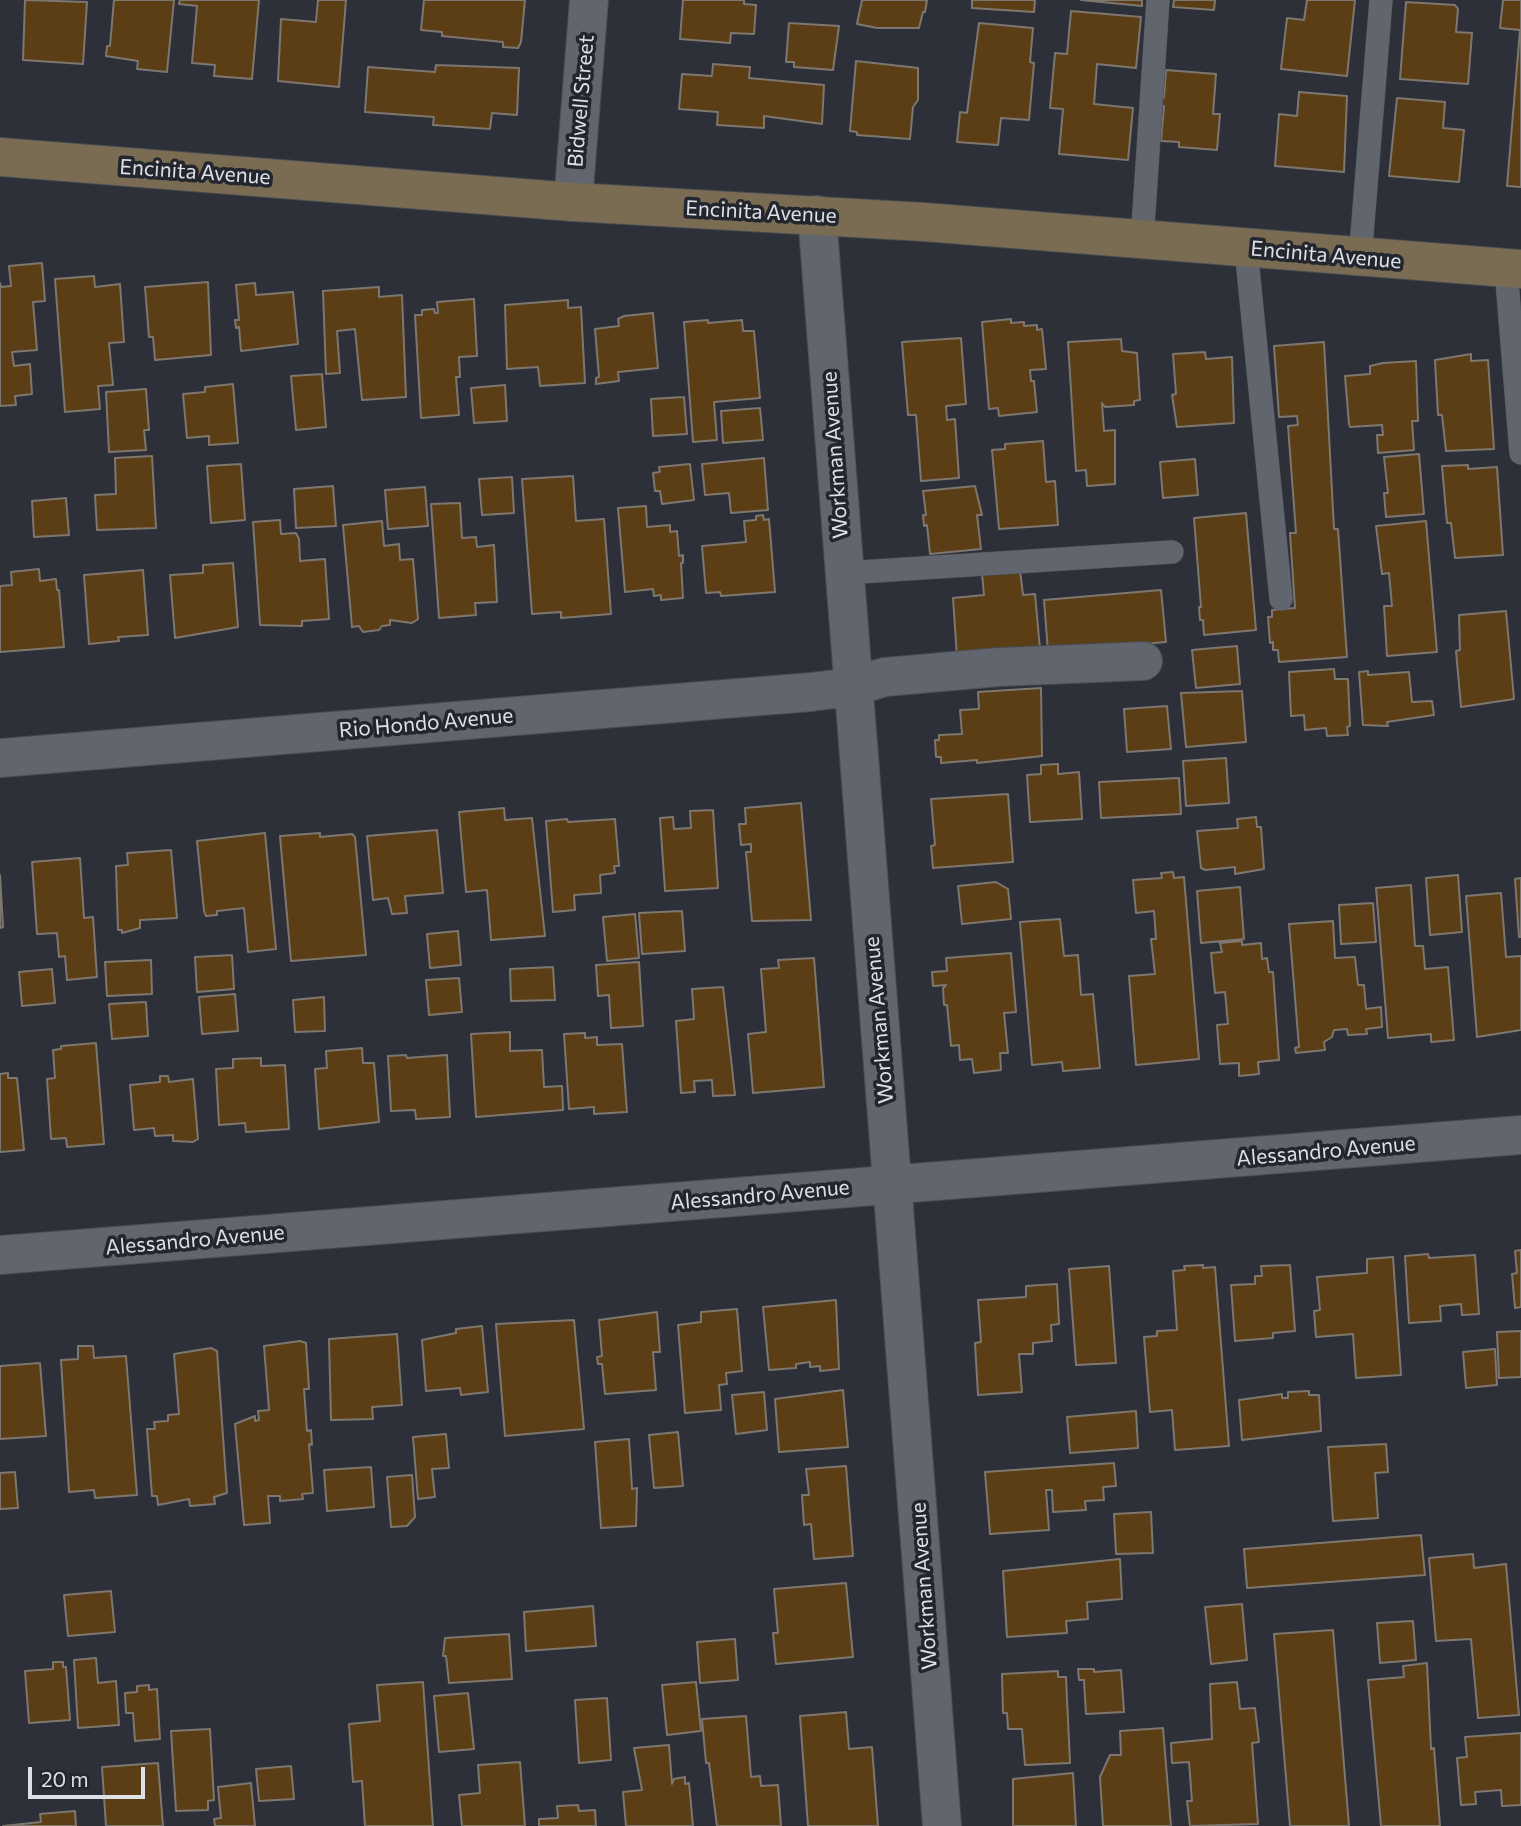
<!DOCTYPE html>
<html>
<head>
<meta charset="utf-8">
<style>
  body { margin:0 }
  #map { position:relative; width:1521px; height:1826px; overflow:hidden; background:#2d3038; font-family:Commissioner,sans-serif }
  canvas { display:block }
  .scale { position:absolute; left:28px; top:1767px; width:117px; height:32px; box-sizing:border-box; border:4px solid #dde0e5; border-top:0; padding-left:9px; font-size:21px; line-height:24px; white-space:nowrap; color:#dde0e5; -webkit-text-stroke:5px #23262e; paint-order:stroke }
</style>
</head>
<body>
<div id="map">
<canvas width="1521" height="1826"></canvas>
<div class="scale">20 m</div>
</div>
<script>
const ctx = document.querySelector('canvas').getContext('2d');
ctx.lineJoin = 'round';
function fillPath(path, color) { ctx.fillStyle = color; ctx.fill(path, 'evenodd'); }
const shape = rows => new Path2D(rows.map(r => 'M' + r).join(''));
function trace(path, color, width, dash) { ctx.strokeStyle = color; ctx.lineWidth = width; ctx.lineCap = dash ? 'butt' : 'round'; ctx.setLineDash(dash || []); ctx.stroke(path); }
function drawText(font, color, halo, rows, align = 'center') {
  ctx.font = font + ' Commissioner,sans-serif'; ctx.lineWidth = 7; ctx.setLineDash([]); ctx.textBaseline = 'middle'; ctx.strokeStyle = halo; ctx.fillStyle = color; for (const [text, x, y, turn = 0] of rows) {
    ctx.save(); ctx.translate(x, y); ctx.rotate((+turn || 0) * Math.PI / 180); ctx.textAlign = isNaN(turn) ? turn : align; if (halo) ctx.strokeText(text, 0, 0); ctx.fillText(text, 0, 0); ctx.restore();
  }
}
const building = shape([
  [25,0,87,2,83,64,23,60,25,0],
  [114,0,174,0,167,72,137,69,138,61,106,56,107,46,110,46,114,0],
  [180,0,259,0,252,79,214,76,215,65,192,63,197,6,179,4,180,0],
  [318,0,346,0,339,87,278,81,281,19,316,22,318,0],
  [424,0,525,0,521,42,518,48,503,47,503,42,442,36,442,32,421,30,424,0],
  [683,0,744,0,744,4,756,5,754,34,731,33,730,43,680,39,683,0],
  [862,0,927,0,925,12,923,12,919,28,877,28,857,24,862,0],
  [972,0,1035,0,1034,12,972,8,972,0],
  [1081,0,1142,0,1142,6,1081,0],
  [1174,0,1215,0,1214,10,1173,7,1174,0],
  [1307,0,1355,0,1347,76,1281,69,1287,18,1304,20,1307,0],
  [1503,0,1521,0,1521,187,1507,186,1520,30,1500,28,1503,0],
  [1406,2,1455,5,1458,9,1456,32,1472,33,1468,84,1400,79,1406,2],
  [1071,11,1141,17,1136,68,1097,64,1094,104,1133,108,1128,160,1059,154,1063,109,1050,108,1055,53,1067,54,1071,11],
  [789,23,839,26,833,70,794,67,794,62,786,62,789,23],
  [979,23,1033,28,1030,62,1034,63,1029,120,1001,118,998,145,957,142,960,112,967,113,979,23],
  [856,61,918,68,918,100,913,107,910,139,857,135,857,132,850,131,856,61],
  [713,64,750,67,749,78,824,85,822,124,764,116,764,128,717,125,718,112,679,109,682,74,712,76,713,64],
  [436,65,519,68,517,115,492,113,490,129,433,125,434,117,365,112,368,67,435,72,436,65],
  [1166,70,1216,74,1213,114,1220,114,1217,150,1179,147,1179,142,1161,141,1164,106,1160,106,1160,99,1164,98,1166,70],
  [1299,92,1347,96,1344,172,1275,166,1279,114,1297,116,1299,92],
  [1397,98,1445,102,1443,128,1464,130,1459,182,1389,176,1397,98],
  [42,263,45,301,33,302,37,350,12,352,14,366,30,364,32,394,15,396,16,405,0,406,0,283,1,287,11,286,9,266,42,263],
  [94,276,95,287,120,284,124,342,109,343,113,385,98,386,100,409,65,412,55,279,94,276],
  [208,282,211,355,155,360,153,337,149,337,145,287,208,282],
  [255,283,256,295,293,292,298,344,241,351,239,327,236,328,235,320,239,320,236,285,255,283],
  [379,287,379,297,402,295,406,397,362,400,355,329,337,331,340,373,326,374,323,291,379,287],
  [474,299,477,356,459,357,460,377,456,377,459,415,421,418,415,315,422,315,422,310,434,309,435,313,438,313,437,302,474,299],
  [568,300,568,308,581,307,585,383,540,386,538,367,507,369,505,305,568,300],
  [653,313,658,368,618,372,619,381,596,384,596,378,599,377,595,329,619,326,618,319,624,316,653,313],
  [1011,319,1011,323,1024,322,1024,326,1037,325,1037,330,1042,329,1046,369,1030,370,1031,381,1034,381,1037,412,999,416,998,408,989,409,982,322,1011,319],
  [708,320,708,323,742,320,743,331,754,331,760,398,714,402,717,440,693,442,684,322,708,320],
  [961,338,966,404,946,406,947,420,955,419,959,478,921,481,916,415,908,415,902,342,961,338],
  [1121,339,1122,351,1137,353,1140,400,1134,401,1134,405,1105,407,1102,403,1104,431,1115,430,1115,484,1087,486,1086,470,1076,471,1068,342,1121,339],
  [1324,342,1334,529,1338,529,1347,657,1279,662,1278,650,1273,650,1273,642,1270,643,1268,617,1272,617,1272,610,1295,608,1290,533,1296,533,1288,426,1298,425,1297,416,1279,417,1274,346,1324,342],
  [1205,352,1206,359,1232,357,1234,423,1177,427,1172,395,1176,394,1173,354,1205,352],
  [1471,354,1471,361,1488,360,1494,449,1446,451,1442,415,1438,415,1435,360,1471,354],
  [1416,361,1418,421,1412,421,1414,450,1378,453,1377,435,1383,435,1382,425,1350,427,1349,424,1345,376,1370,374,1370,366,1383,363,1416,361],
  [322,374,326,427,296,430,291,376,322,374],
  [233,384,238,443,209,445,209,436,187,438,183,394,205,392,205,387,233,384],
  [505,385,507,421,474,423,471,388,505,385],
  [146,389,149,430,144,430,146,450,109,452,106,392,146,389],
  [684,397,687,434,653,436,651,399,684,397],
  [760,408,763,440,723,443,721,411,760,408],
  [1043,441,1046,482,1055,481,1058,525,999,529,992,450,1005,449,1005,444,1043,441],
  [1419,454,1424,514,1386,517,1384,493,1388,493,1384,457,1419,454],
  [152,456,156,528,97,530,95,495,116,494,115,458,152,456],
  [764,458,768,510,731,513,729,493,705,495,702,464,764,458],
  [1195,459,1198,495,1163,498,1160,462,1195,459],
  [241,464,245,520,211,523,207,466,241,464],
  [690,464,694,500,662,504,660,491,655,491,653,473,660,472,659,467,690,464],
  [1468,465,1468,469,1497,467,1503,555,1455,558,1451,523,1447,523,1442,466,1468,465],
  [573,476,576,521,604,519,611,614,561,618,561,612,532,614,522,479,573,476],
  [512,477,514,513,482,515,479,479,512,477],
  [333,486,336,526,296,528,294,489,333,486],
  [975,486,982,515,977,515,981,549,930,554,927,525,924,526,923,515,926,515,923,491,975,486],
  [425,487,428,526,388,529,385,490,425,487],
  [66,498,69,535,34,537,32,501,66,498],
  [460,503,462,538,476,537,477,547,494,545,497,602,475,603,476,615,439,618,431,504,460,503],
  [646,506,647,527,670,525,670,532,677,531,679,556,683,555,683,563,681,563,683,598,661,600,661,595,654,596,653,589,625,592,618,508,646,506],
  [1246,513,1256,630,1204,635,1203,620,1200,620,1199,607,1201,607,1194,518,1246,513],
  [763,515,764,520,769,519,775,592,721,596,720,592,706,593,702,546,746,542,744,521,756,520,756,516,763,515],
  [280,520,281,534,296,533,299,539,300,561,325,559,329,619,302,621,302,626,260,625,253,522,280,520],
  [382,521,384,546,399,544,400,560,413,559,418,619,412,623,390,620,390,625,382,626,379,630,363,632,359,626,352,627,343,525,382,521],
  [1426,521,1437,652,1387,656,1384,606,1392,606,1389,573,1382,574,1376,526,1426,521],
  [233,563,238,627,175,638,170,575,203,573,203,565,233,563],
  [39,569,40,581,56,579,57,590,59,590,64,647,0,652,0,586,12,585,11,572,39,569],
  [143,570,148,635,118,637,119,641,89,644,84,575,143,570],
  [1020,570,1023,595,1035,594,1040,649,957,657,953,598,984,595,982,573,1020,570],
  [1161,590,1166,642,1048,652,1044,600,1161,590],
  [1506,611,1514,699,1461,707,1456,651,1460,650,1459,615,1506,611],
  [1237,646,1240,684,1196,688,1192,650,1237,646],
  [1334,669,1335,679,1348,679,1350,726,1347,727,1348,735,1327,736,1326,728,1305,730,1304,715,1291,716,1289,672,1334,669],
  [1368,671,1368,675,1409,672,1412,702,1432,701,1434,715,1387,722,1388,726,1363,725,1359,672,1368,671],
  [1041,688,1042,756,977,763,977,760,941,763,941,757,936,757,935,740,939,740,939,735,962,734,960,710,979,709,978,692,1041,688],
  [1242,691,1246,742,1186,747,1181,693,1242,691],
  [1167,706,1171,749,1127,752,1124,709,1167,706],
  [1226,758,1229,803,1186,806,1183,761,1226,758],
  [1058,764,1058,774,1079,772,1082,819,1030,822,1027,775,1041,774,1041,765,1058,764],
  [1179,778,1181,814,1101,818,1099,782,1179,778],
  [1008,794,1013,862,933,868,931,846,935,845,931,799,1008,794],
  [801,803,811,920,752,921,746,852,751,852,751,844,741,845,739,824,746,824,745,808,801,803],
  [504,808,505,820,532,818,545,936,491,940,487,890,466,892,459,812,504,808],
  [713,810,718,888,665,891,660,818,673,817,674,829,691,828,690,811,713,810],
  [1256,817,1257,827,1261,827,1264,869,1235,874,1235,867,1205,870,1201,868,1197,831,1238,828,1237,819,1256,817],
  [567,819,568,822,615,819,619,866,614,866,615,873,600,875,601,893,574,895,575,910,553,912,546,821,567,819],
  [437,830,443,893,405,896,407,913,392,914,388,898,373,900,367,836,437,830],
  [265,833,276,949,248,952,244,908,217,911,217,915,206,916,204,911,197,841,265,833],
  [320,833,320,837,352,834,355,837,366,955,291,961,280,836,320,833],
  [171,850,177,918,140,920,140,928,122,933,122,930,118,930,116,866,128,865,127,853,171,850],
  [80,858,84,918,93,917,97,977,67,980,65,956,59,957,57,933,37,934,32,862,80,858],
  [1173,872,1174,878,1184,877,1199,1059,1136,1065,1129,976,1155,974,1151,939,1156,939,1154,911,1136,913,1133,880,1162,878,1161,873,1173,872],
  [0,875,3,927,0,928,0,875],
  [1458,875,1462,932,1430,935,1426,878,1458,875],
  [1521,878,1521,937,1519,937,1515,879,1521,878],
  [996,882,1008,889,1011,919,962,924,958,886,996,882],
  [1411,885,1415,946,1423,946,1425,969,1448,967,1454,1040,1431,1042,1431,1034,1388,1038,1376,888,1411,885],
  [1240,887,1244,939,1201,943,1197,891,1240,887],
  [1501,893,1506,957,1521,956,1521,1030,1477,1037,1466,896,1501,893],
  [1373,903,1376,942,1341,944,1339,905,1373,903],
  [682,911,685,951,642,954,639,913,682,911],
  [635,914,639,958,607,961,603,917,635,914],
  [1060,919,1064,956,1078,955,1081,995,1093,994,1100,1068,1063,1071,1062,1062,1032,1065,1020,922,1060,919],
  [1333,921,1335,958,1355,957,1358,985,1364,985,1366,1009,1381,1007,1382,1027,1366,1029,1367,1034,1348,1035,1347,1029,1334,1030,1332,1037,1324,1042,1325,1050,1296,1053,1295,1048,1299,1047,1289,924,1333,921],
  [458,931,461,965,430,968,427,934,458,931],
  [1242,941,1242,945,1261,943,1262,959,1267,958,1269,972,1273,972,1279,1060,1258,1062,1259,1074,1239,1076,1239,1063,1220,1064,1217,1025,1228,1024,1225,992,1215,993,1211,953,1222,952,1220,943,1242,941],
  [1011,953,1016,1012,1004,1013,1008,1053,1000,1053,1001,1070,974,1073,972,1059,960,1060,959,1045,951,1046,947,1005,944,1005,943,988,946,985,933,986,932,972,947,971,946,958,1011,953],
  [232,955,234,989,197,992,195,957,232,955],
  [814,958,824,1087,753,1093,748,1034,766,1032,761,969,779,968,778,960,814,958],
  [151,960,152,994,107,996,105,962,151,960],
  [639,962,643,1026,611,1028,609,995,598,996,596,965,639,962],
  [553,967,555,1000,511,1001,510,969,553,967],
  [52,969,55,1003,22,1006,19,972,52,969],
  [459,978,462,1012,429,1015,426,980,459,978],
  [723,987,735,1095,713,1096,712,1080,694,1081,695,1092,681,1093,676,1021,694,1019,692,989,723,987],
  [235,994,238,1031,202,1034,199,997,235,994],
  [324,997,325,1031,295,1032,293,1000,324,997],
  [146,1002,148,1036,112,1039,109,1004,146,1002],
  [510,1032,510,1051,542,1050,544,1087,562,1086,563,1110,476,1117,471,1034,510,1032],
  [585,1033,585,1038,597,1037,597,1045,622,1044,627,1112,594,1114,594,1107,569,1109,564,1034,585,1033],
  [96,1043,104,1144,67,1147,66,1138,51,1139,47,1079,55,1078,53,1050,61,1049,61,1046,96,1043],
  [362,1048,363,1063,374,1063,379,1122,319,1129,315,1069,327,1068,326,1051,362,1048],
  [406,1055,407,1058,447,1055,450,1117,416,1119,415,1110,391,1111,388,1056,406,1055],
  [261,1058,261,1066,285,1065,289,1129,246,1132,245,1123,219,1125,216,1069,233,1068,233,1059,261,1058],
  [8,1073,8,1078,17,1078,24,1150,0,1152,0,1074,8,1073],
  [160,1076,168,1076,169,1082,193,1079,198,1139,193,1142,173,1141,173,1135,155,1136,154,1128,134,1130,130,1085,160,1082,160,1076],
  [1521,1250,1521,1307,1515,1308,1512,1274,1517,1273,1515,1251,1521,1250],
  [1428,1254,1429,1258,1475,1255,1479,1314,1462,1315,1461,1304,1440,1306,1441,1321,1409,1323,1405,1256,1428,1254],
  [1393,1257,1401,1375,1356,1378,1353,1334,1316,1337,1314,1311,1320,1310,1317,1277,1367,1273,1367,1259,1393,1257],
  [1203,1265,1203,1268,1215,1267,1229,1446,1175,1450,1172,1410,1150,1412,1144,1337,1157,1336,1157,1331,1177,1330,1173,1271,1185,1270,1184,1266,1203,1265],
  [1290,1265,1295,1331,1273,1333,1273,1338,1235,1341,1231,1285,1255,1284,1255,1276,1262,1276,1261,1266,1290,1265],
  [1109,1266,1116,1363,1076,1365,1069,1269,1109,1266],
  [1057,1284,1059,1324,1051,1325,1052,1341,1033,1343,1033,1354,1019,1354,1022,1392,978,1395,975,1343,981,1342,978,1300,1026,1297,1026,1286,1057,1284],
  [836,1300,839,1369,820,1371,820,1366,810,1367,810,1362,796,1364,796,1368,769,1370,763,1307,836,1300],
  [737,1309,742,1371,726,1373,727,1384,719,1385,721,1410,685,1413,678,1325,701,1322,701,1312,737,1309],
  [657,1312,660,1352,653,1352,656,1390,605,1394,602,1364,598,1364,597,1357,602,1356,599,1320,657,1312],
  [574,1320,584,1429,505,1436,496,1324,574,1320],
  [482,1326,488,1392,461,1395,460,1388,426,1391,422,1340,456,1333,456,1329,482,1326],
  [1521,1331,1521,1377,1499,1378,1497,1332,1521,1331],
  [397,1334,402,1405,372,1407,373,1419,331,1420,329,1339,397,1334],
  [300,1341,306,1343,309,1389,304,1389,307,1431,311,1430,312,1445,309,1444,313,1493,302,1494,303,1499,280,1501,280,1496,268,1496,270,1523,244,1525,235,1424,255,1416,255,1421,259,1420,258,1411,269,1410,264,1346,300,1341],
  [78,1346,93,1346,94,1358,126,1356,137,1495,95,1498,94,1490,69,1492,61,1360,78,1359,78,1346],
  [211,1348,217,1351,227,1493,214,1497,215,1504,190,1506,189,1499,158,1505,157,1496,152,1496,147,1429,155,1429,154,1422,168,1421,168,1415,179,1414,174,1354,211,1348],
  [1495,1349,1497,1385,1466,1388,1463,1352,1495,1349],
  [40,1363,46,1436,0,1439,0,1366,40,1363],
  [843,1390,848,1447,779,1452,775,1399,843,1390],
  [1309,1391,1309,1395,1319,1395,1321,1431,1242,1440,1239,1400,1282,1394,1282,1398,1288,1398,1288,1392,1309,1391],
  [764,1392,767,1430,736,1434,732,1395,764,1392],
  [1136,1411,1138,1448,1070,1453,1067,1417,1136,1411],
  [678,1432,683,1486,654,1488,649,1435,678,1432],
  [446,1434,449,1468,432,1469,435,1497,418,1499,413,1437,446,1434],
  [629,1439,632,1489,637,1488,636,1526,601,1528,595,1442,629,1439],
  [1386,1444,1388,1472,1375,1473,1378,1518,1333,1521,1328,1447,1386,1444],
  [1114,1463,1116,1486,1103,1487,1104,1500,1085,1501,1086,1510,1053,1512,1052,1490,1046,1490,1049,1530,990,1534,985,1472,1114,1463],
  [846,1466,853,1556,814,1559,811,1524,804,1525,802,1495,809,1495,806,1469,846,1466],
  [371,1467,374,1507,327,1511,324,1470,371,1467],
  [15,1472,18,1508,0,1509,0,1473,15,1472],
  [412,1475,415,1517,407,1526,391,1527,387,1477,412,1475],
  [1151,1512,1153,1553,1116,1554,1114,1514,1151,1512],
  [1421,1535,1425,1575,1247,1588,1244,1549,1421,1535],
  [1473,1554,1474,1568,1506,1564,1519,1715,1478,1718,1471,1639,1436,1641,1429,1558,1473,1554],
  [1120,1559,1122,1599,1087,1602,1088,1619,1066,1621,1067,1633,1007,1637,1003,1571,1120,1559],
  [846,1583,853,1657,776,1664,773,1633,778,1633,774,1589,846,1583],
  [111,1591,115,1632,68,1636,64,1595,111,1591],
  [1242,1604,1247,1660,1211,1664,1205,1607,1242,1604],
  [593,1606,596,1646,526,1651,524,1612,593,1606],
  [1413,1621,1416,1660,1380,1663,1377,1623,1413,1621],
  [1333,1630,1349,1826,1290,1826,1274,1634,1333,1630],
  [509,1634,512,1679,449,1683,446,1656,443,1656,445,1638,509,1634],
  [735,1639,738,1680,700,1683,697,1642,735,1639],
  [96,1658,98,1683,116,1681,119,1725,78,1728,74,1660,96,1658],
  [53,1662,63,1662,63,1667,66,1667,70,1720,29,1723,25,1671,53,1669,53,1662],
  [1427,1663,1431,1749,1434,1748,1440,1826,1381,1826,1368,1680,1404,1677,1403,1666,1427,1663],
  [1078,1669,1094,1669,1094,1672,1121,1670,1124,1712,1086,1714,1084,1680,1079,1680,1078,1669],
  [1058,1671,1058,1677,1066,1677,1070,1763,1025,1765,1022,1729,1008,1729,1007,1713,1003,1713,1002,1674,1058,1671],
  [423,1682,433,1826,365,1826,362,1781,353,1782,349,1724,380,1721,377,1685,423,1682],
  [696,1682,701,1731,667,1735,662,1685,696,1682],
  [1237,1682,1240,1709,1255,1708,1259,1742,1252,1743,1258,1824,1190,1826,1187,1801,1192,1801,1189,1762,1172,1763,1171,1743,1212,1739,1210,1684,1237,1682],
  [149,1685,149,1690,157,1689,160,1739,135,1741,133,1713,126,1713,125,1693,137,1692,137,1686,149,1685],
  [468,1693,474,1749,439,1752,434,1696,468,1693],
  [607,1698,611,1760,579,1763,575,1700,607,1698],
  [846,1712,849,1749,872,1747,878,1826,808,1826,800,1716,846,1712],
  [746,1716,751,1777,760,1776,761,1786,778,1785,781,1826,717,1826,709,1763,706,1763,702,1719,746,1716],
  [1163,1728,1171,1826,1103,1826,1100,1777,1110,1755,1121,1755,1120,1731,1163,1728],
  [210,1729,214,1800,208,1801,208,1810,176,1811,171,1731,210,1729],
  [1521,1733,1521,1805,1502,1806,1501,1790,1475,1792,1476,1804,1461,1805,1457,1758,1467,1757,1465,1737,1521,1733],
  [669,1745,672,1784,674,1779,685,1777,685,1784,689,1783,693,1826,626,1826,623,1792,642,1790,634,1748,669,1745],
  [520,1762,525,1826,462,1826,459,1795,480,1793,478,1765,520,1762],
  [158,1763,163,1826,106,1826,102,1767,158,1763],
  [291,1766,294,1799,259,1801,256,1769,291,1766],
  [1073,1773,1076,1826,1013,1826,1013,1779,1073,1773],
  [251,1783,255,1826,215,1826,214,1819,221,1818,218,1787,251,1783],
  [578,1805,579,1811,595,1810,596,1826,539,1826,539,1819,558,1818,557,1806,578,1805],
  [75,1811,76,1826,3,1826,41,1822,40,1814,75,1811]
]);
const lane = shape([
  [1142,241,1158,0],
  [1246,249,1281,599],
  [1360,259,1381,0],
  [1506,269,1521,453],
  [844,573,1172,552]
]);
const street = shape([
  [573,202,589,0],
  [817,215,942,1826],
  [0,758,811,692,851,687,885,677,999,667,1143,661],
  [0,1255,1521,1135]
]);
const secondary = shape([
  [0,157,573,202,924,222,1521,269]
]);
const streetNames = [
  ["Bidwell Street",581,101,-85],
  ["Encinita Avenue",195,172,4],
  ["Encinita Avenue",761,212,3],
  ["Encinita Avenue",1326,255,5],
  ["Workman Avenue",835,455,-94],
  ["Rio Hondo Avenue",426,723,-5],
  ["Workman Avenue",879,1020,-95],
  ["Alessandro Avenue",1326,1151,-5],
  ["Alessandro Avenue",760,1195,-5],
  ["Alessandro Avenue",195,1240,-5],
  ["Workman Avenue",924,1586,-94]
];
fillPath(building, '#5b3d16');
trace(building, '#7e776f', 2);
trace(lane, '#494c53', 24);
trace(street, '#494c53', 40);
trace(secondary, '#494c53', 40);
trace(lane, '#60656e', 23);
trace(street, '#60656e', 38);
trace(secondary, '#7a6c52', 38);
drawText('21px', '#dde0e5', '#23262e', streetNames);
</script>
</body>
</html>
